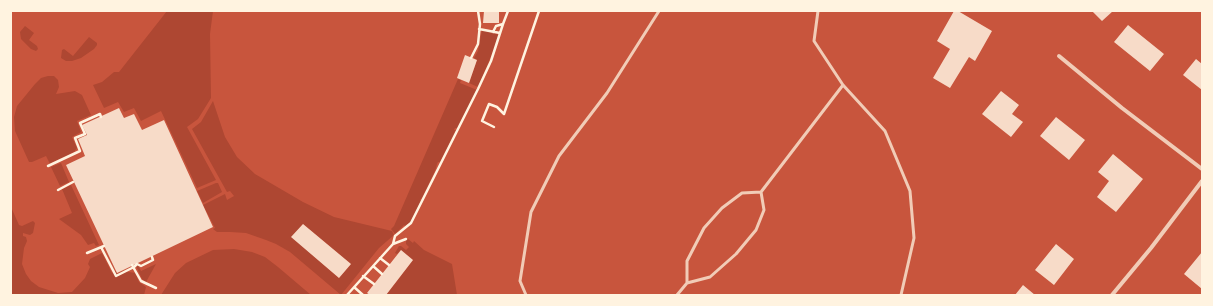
<!DOCTYPE html>
<html>
<head>
<meta charset="utf-8">
<style>
  body { margin:0 }
  #map { position:relative; width:1213px; height:306px; overflow:hidden; background:#c8553d; font-family:Figtree,sans-serif }
  canvas { display:block }
  .frame { position:absolute; inset:0; border:12px solid #fff3e0; pointer-events:none }
</style>
</head>
<body>
<div id="map">
<canvas width="1213" height="306"></canvas>
<div class="frame"></div>
</div>
<script>
const ctx = document.querySelector('canvas').getContext('2d');
ctx.lineJoin = 'round';
function fillPath(path, color) { ctx.fillStyle = color; ctx.fill(path, 'evenodd'); }
const shape = rows => new Path2D(rows.map(r => 'M' + r).join(''));
function trace(path, color, width, dash) { ctx.strokeStyle = color; ctx.lineWidth = width; ctx.lineCap = dash ? 'butt' : 'round'; ctx.setLineDash(dash || []); ctx.stroke(path); }
const green = shape([
  [167,11,213,11,210,34,211,98,198,119,187,127,216,180,197,188,161,111,141,121,134,108,124,112,118,102,104,108,93,85,102,82,114,72,119,72],
  [25,26,34,33,29,40,37,46,38,49,36,51,31,49,21,39,20,32],
  [482,30,500,35,478,87,469,83,477,60,474,58,478,51],
  [89,37,97,43,97,45,94,49,81,58,72,61,66,61,61,58,62,50,64,49,73,56],
  [48,76,54,76,58,80,59,87,56,94,75,91,82,95,91,115,77,121,81,132,72,137,77,148,74,152,50,164,46,156,32,162,29,162,15,131,14,117,17,106,35,84,41,78],
  [458,79,461,80,460,83,477,90,457,128,455,128,454,130,456,130,440,162,438,162,437,164,435,171,422,198,420,200,421,201,411,222,405,226,404,225,395,234,391,229,394,226],
  [213,101,225,137,237,157,255,174,303,202,334,217,392,231,394,235,379,248,341,295,290,252,276,244,266,240,246,233,230,232,217,232,213,229,215,228,203,205,225,194,227,200,234,196,230,191,227,192,192,129,201,122],
  [303,224,351,264,339,278,292,237],
  [61,163,69,182,60,186,51,167],
  [216,183,218,183,222,192,203,203,197,191],
  [71,185,99,245,96,246,94,243,88,245,81,235,59,219,72,213,62,189],
  [11,207,19,225,22,226,33,221,35,223,33,233,30,235,23,233,23,236,26,237,27,241,24,248,22,264,26,274,31,281,39,287,58,293,72,292,85,278,90,267,88,264,90,259,102,253,112,273,116,271,117,274,123,271,135,273,139,282,146,287,144,295,12,295],
  [408,239,413,243,414,241,424,250,452,264,457,295,386,295,413,260,401,250,397,254,395,253,399,246,401,246,406,250,409,247,406,244,406,240],
  [234,249,252,252,265,257,278,267,311,295,161,295,175,273,186,263,213,250],
  [156,264,146,282,142,279,136,266,138,265,141,271]
]);
const building = shape([
  [484,11,499,11,499,23,483,23],
  [954,11,958,11,992,31,975,61,969,57,950,88,933,78,950,49,937,41],
  [1092,11,1113,11,1102,21],
  [1128,25,1164,54,1150,71,1114,42],
  [465,55,477,60,469,83,457,78],
  [1196,59,1202,64,1202,90,1183,75],
  [1001,91,1019,105,1012,114,1023,122,1011,137,982,114],
  [119,108,124,118,134,114,142,130,164,120,213,227,117,273,66,165,85,156,78,139,87,135,82,125],
  [1056,117,1085,140,1069,160,1040,136],
  [1113,154,1143,179,1116,212,1097,197,1109,181,1098,172],
  [303,224,351,264,339,278,291,237],
  [1056,244,1074,259,1054,285,1035,270],
  [401,250,413,260,386,295,370,295,367,293],
  [1202,252,1202,289,1184,274],
  [1023,285,1035,295,1015,295]
]);
const path = shape([
  [479,29,500,33],
  [493,32,496,26,503,24,508,11],
  [471,58,478,44,480,24,478,11],
  [494,127,482,121,489,104,497,107,504,114,539,11],
  [48,166,80,151,75,138,85,134,80,123,100,114,101,117],
  [58,190,73,182],
  [393,244,395,236,411,223,478,89,491,61,503,24],
  [101,247,116,276,134,267,137,264,141,266,153,260,152,257],
  [87,253,104,246],
  [380,258,389,265],
  [132,265,141,281,156,288],
  [373,266,382,274],
  [363,276,374,284],
  [354,287,363,295],
  [347,295,393,244,406,239]
]);
const service = shape([
  [818,11,814,41,843,85,885,131,910,191,914,238,901,295],
  [687,283,710,277,736,254,756,230,764,210,761,192],
  [526,295,520,281,531,212,559,156,607,93,659,11],
  [677,295,687,283,687,261,704,228,722,208,742,193,761,192,843,85]
]);
const minor = shape([
  [1059,56,1122,108,1202,169],
  [1112,295,1151,248,1202,181]
]);
fillPath(green, '#ae4732');
fillPath(building, '#f7dbc8');
trace(path, '#fff3e0', 2.5);
trace(service, '#f1ccb7', 3);
trace(minor, '#f1ccb7', 4);
</script>
</body>
</html>
